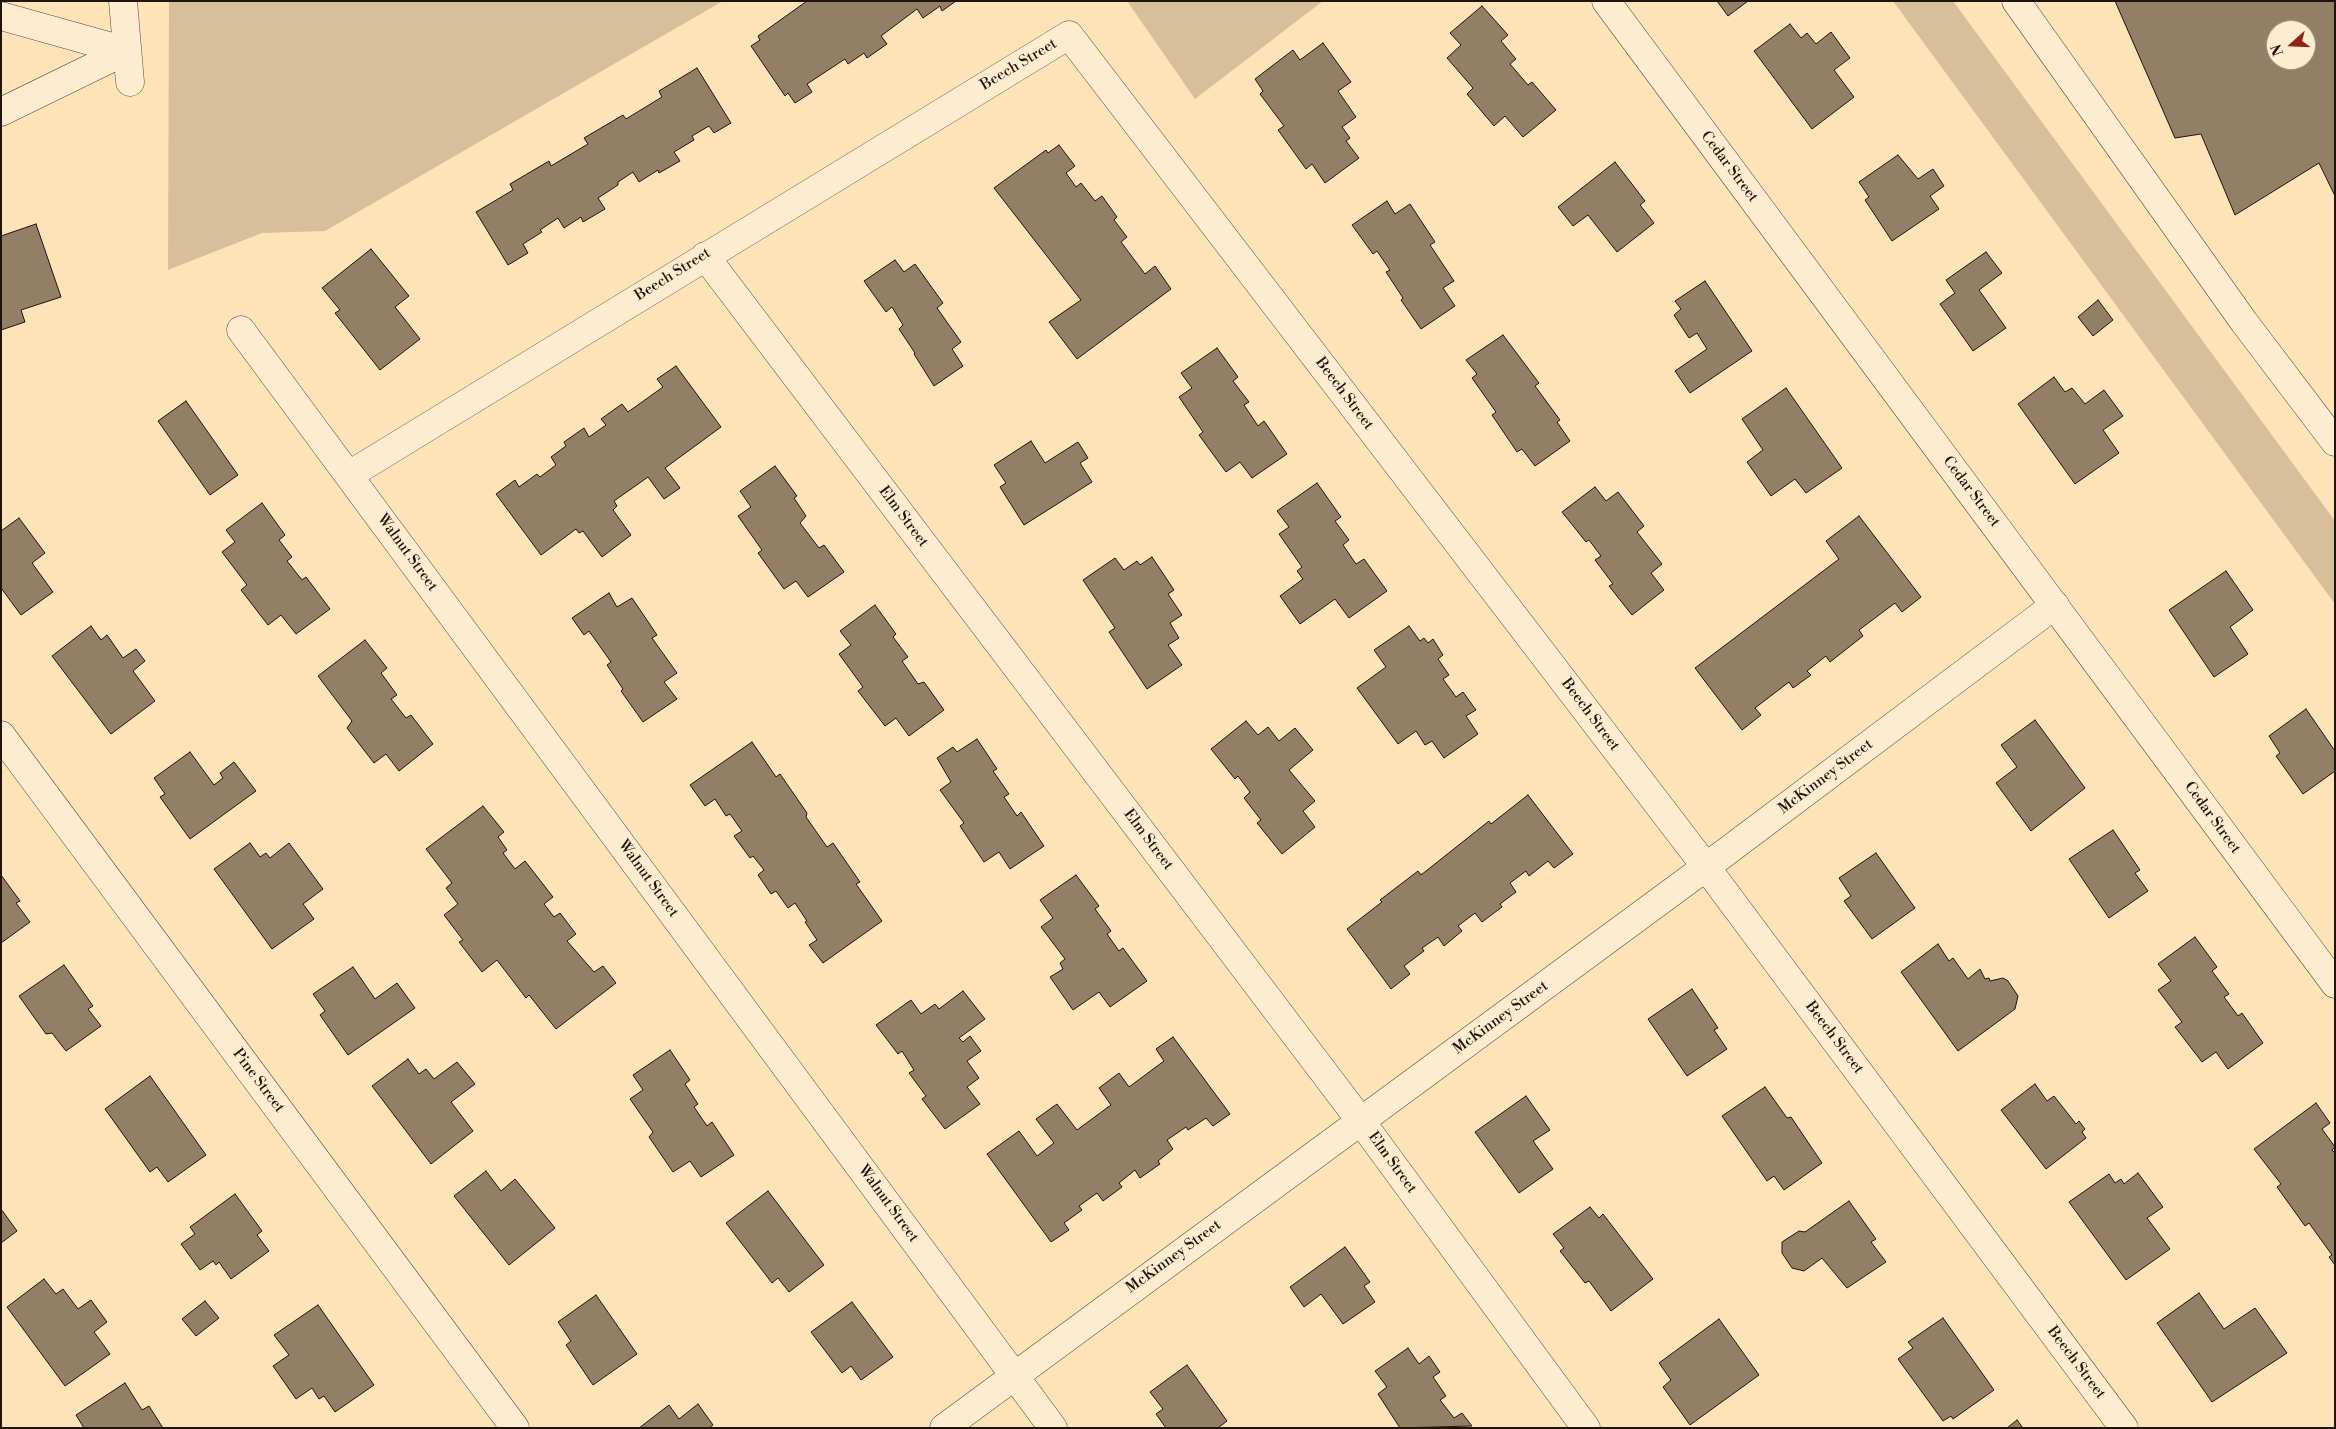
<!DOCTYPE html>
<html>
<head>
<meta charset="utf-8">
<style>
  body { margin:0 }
  #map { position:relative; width:2336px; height:1429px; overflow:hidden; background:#fee2b8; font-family:"Libre Bodoni",serif }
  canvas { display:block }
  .frame { position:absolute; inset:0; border:2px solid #1f140c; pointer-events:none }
  .north { position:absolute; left:2266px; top:20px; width:50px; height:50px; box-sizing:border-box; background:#feecd1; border:1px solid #a59682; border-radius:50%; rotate:250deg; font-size:14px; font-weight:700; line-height:20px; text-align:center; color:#1f140c }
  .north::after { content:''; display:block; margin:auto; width:18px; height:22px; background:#8f2418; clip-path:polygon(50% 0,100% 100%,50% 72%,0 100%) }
</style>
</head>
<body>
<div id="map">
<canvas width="2336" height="1429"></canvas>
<div class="frame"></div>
<div class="north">N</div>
</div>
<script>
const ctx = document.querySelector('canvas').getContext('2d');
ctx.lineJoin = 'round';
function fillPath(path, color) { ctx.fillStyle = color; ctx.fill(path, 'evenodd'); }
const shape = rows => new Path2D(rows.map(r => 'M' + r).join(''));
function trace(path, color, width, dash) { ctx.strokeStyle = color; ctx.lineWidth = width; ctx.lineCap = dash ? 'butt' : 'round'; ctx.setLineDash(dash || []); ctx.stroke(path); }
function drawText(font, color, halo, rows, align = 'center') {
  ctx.font = font + ' "Libre Bodoni",serif'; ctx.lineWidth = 4; ctx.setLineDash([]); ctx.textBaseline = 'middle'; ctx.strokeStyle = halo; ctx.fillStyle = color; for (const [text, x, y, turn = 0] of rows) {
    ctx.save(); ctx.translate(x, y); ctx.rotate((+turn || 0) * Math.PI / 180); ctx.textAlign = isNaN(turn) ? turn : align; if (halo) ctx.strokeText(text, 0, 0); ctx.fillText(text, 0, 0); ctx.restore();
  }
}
const green = shape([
  [169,1,723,1,325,231,262,233,168,270],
  [1127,1,1323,1,1195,99],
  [1893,1,1953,1,2335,521,2335,604]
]);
const building = shape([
  [807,1,956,1,942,11,940,6,923,18,917,9,881,36,887,44,867,58,864,53,848,64,845,59,807,84,812,92,795,103,788,93,785,96,751,46,760,40,758,36,807,1],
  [1717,1,1748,1,1728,16,1717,1],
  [2115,1,2335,1,2335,196,2319,163,2235,215,2201,134,2175,138,2115,1],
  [2276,30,2306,30,2306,60,2276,60,2276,30],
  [1482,6,1508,35,1501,41,1516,59,1510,64,1528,85,1532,82,1556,110,1523,137,1505,116,1494,126,1467,94,1473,88,1447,58,1461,45,1450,33,1482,6],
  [1790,24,1801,38,1807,33,1816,44,1831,32,1850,58,1834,70,1854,97,1812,129,1754,51,1790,24],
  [1323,43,1351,82,1338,91,1356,117,1342,127,1350,138,1346,141,1359,158,1325,183,1312,164,1306,169,1278,130,1284,126,1260,94,1263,91,1255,79,1293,50,1300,60,1323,43],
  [697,68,731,123,714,133,709,126,692,136,694,140,674,152,680,161,659,173,658,170,639,182,633,172,618,182,618,185,598,198,605,209,583,222,581,217,564,228,558,218,540,230,542,232,523,244,528,253,508,265,476,212,513,190,510,184,549,161,551,166,588,144,584,138,623,115,626,119,662,97,659,91,697,68],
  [1059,145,1075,166,1066,173,1076,187,1081,183,1095,201,1102,196,1117,217,1114,220,1127,237,1121,242,1145,274,1155,266,1171,289,1077,359,1049,322,1081,300,994,188,1046,150,1048,153,1059,145],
  [1898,155,1918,179,1933,169,1944,186,1930,196,1939,209,1892,241,1865,200,1869,197,1859,182,1898,155],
  [1615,162,1645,201,1640,205,1654,223,1617,252,1588,215,1573,226,1558,207,1615,162],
  [1387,201,1395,214,1410,204,1435,242,1430,245,1454,281,1443,288,1455,306,1421,329,1401,300,1403,298,1386,272,1390,270,1377,251,1373,254,1352,225,1387,201],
  [36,224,61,297,21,310,25,322,1,330,1,236,36,224],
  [371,249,409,296,395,307,420,339,380,370,335,313,340,310,322,288,371,249],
  [1986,252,2002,273,1979,290,2006,328,1973,351,1940,304,1955,293,1946,280,1986,252],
  [895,260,904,272,915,264,943,303,937,308,961,342,952,349,963,366,934,386,914,354,915,353,899,329,903,325,892,307,886,312,864,281,895,260],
  [1705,281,1752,351,1690,393,1675,371,1707,349,1697,333,1689,338,1674,315,1681,309,1675,301,1705,281],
  [2098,300,2113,320,2093,336,2078,317,2098,300],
  [1503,335,1539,383,1535,386,1560,420,1557,422,1570,441,1535,466,1522,449,1517,452,1492,415,1496,412,1472,378,1477,374,1466,360,1503,335],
  [1217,348,1238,377,1233,381,1249,402,1244,405,1258,426,1264,421,1287,454,1252,478,1240,462,1226,472,1199,435,1203,432,1179,397,1192,388,1181,373,1217,348],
  [676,366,721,427,665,468,680,488,664,499,648,477,614,501,617,506,613,510,631,535,602,557,583,531,579,533,576,529,541,555,496,494,515,480,519,487,537,474,540,477,556,465,551,457,566,446,564,442,584,428,589,437,606,425,601,419,622,404,628,412,663,387,657,379,676,366],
  [2054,377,2065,392,2072,388,2085,404,2104,390,2123,416,2103,430,2119,453,2075,484,2018,404,2054,377],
  [1786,388,1842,468,1806,493,1795,479,1771,496,1747,462,1763,450,1742,419,1786,388],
  [186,401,238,475,210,495,158,421,186,401],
  [1031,441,1045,463,1078,442,1088,458,1080,463,1092,482,1024,525,1000,487,1006,483,994,465,1031,441],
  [775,466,797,496,794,498,806,516,800,523,819,548,824,545,844,572,808,597,796,581,784,589,758,553,762,550,738,516,751,507,740,491,775,466],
  [1317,483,1341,517,1335,521,1349,540,1343,545,1356,564,1364,559,1387,591,1349,618,1335,599,1300,624,1280,596,1303,579,1297,571,1302,567,1279,534,1289,527,1277,511,1317,483],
  [1595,487,1606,501,1618,492,1644,526,1637,532,1662,564,1651,573,1664,590,1632,615,1609,586,1613,584,1595,560,1601,556,1589,540,1586,542,1562,512,1595,487],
  [262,503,285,535,279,540,292,557,287,561,302,580,306,577,330,609,296,634,281,615,268,625,241,590,247,585,222,552,235,542,226,530,262,503],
  [1859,516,1921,597,1902,612,1895,603,1859,630,1863,636,1830,662,1826,656,1807,671,1811,675,1793,688,1789,682,1755,708,1761,715,1742,730,1695,668,1839,559,1826,541,1859,516],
  [19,518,45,553,32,563,53,592,21,615,1,588,1,531,19,518],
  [1152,557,1174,590,1168,594,1182,615,1170,623,1179,638,1168,645,1182,665,1147,689,1109,632,1115,628,1083,580,1115,558,1124,570,1137,561,1140,565,1152,557],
  [2226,571,2253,610,2230,627,2248,654,2214,677,2169,610,2226,571],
  [609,593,617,607,632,598,657,635,652,638,677,673,664,682,677,699,643,722,621,691,623,689,607,665,611,662,589,631,584,635,572,618,609,593],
  [875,605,896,634,893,637,908,657,902,661,918,684,924,682,944,710,909,736,896,718,885,726,858,691,863,687,839,654,851,645,840,631,875,605],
  [91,626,101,640,107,635,123,658,136,649,145,661,133,671,155,701,111,734,52,656,91,626],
  [1409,626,1420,641,1424,638,1428,643,1433,639,1443,655,1438,659,1449,675,1443,679,1456,697,1463,692,1476,710,1466,716,1478,734,1444,758,1432,741,1425,745,1416,731,1398,744,1357,688,1386,667,1374,650,1409,626],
  [365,640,387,668,381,673,397,695,391,699,406,718,411,715,433,744,399,771,386,754,374,763,347,728,352,721,318,676,365,640],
  [2306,709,2335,751,2335,771,2303,794,2276,756,2280,753,2269,736,2306,709],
  [2035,720,2085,788,2031,831,1996,783,2017,767,2001,745,2035,720],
  [1246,721,1258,735,1268,727,1279,741,1295,728,1313,750,1289,770,1315,801,1303,811,1315,827,1282,854,1257,823,1261,820,1244,798,1250,792,1238,776,1235,779,1211,749,1246,721],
  [977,739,997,769,993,771,1009,794,1004,797,1017,816,1021,812,1044,846,1010,869,999,852,984,862,960,826,964,823,940,790,951,782,937,758,953,747,957,752,977,739],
  [752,742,776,777,780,774,807,813,806,817,827,847,833,843,860,882,856,884,882,921,823,963,809,945,817,940,805,922,807,921,795,903,788,908,776,891,771,894,758,875,764,870,753,856,750,858,734,836,742,831,730,814,726,816,715,799,705,806,690,785,752,742],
  [190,752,214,785,223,778,220,773,234,762,256,791,190,839,160,797,165,794,154,778,190,752],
  [1528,795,1573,854,1554,868,1548,861,1529,876,1526,871,1510,883,1516,892,1500,904,1502,907,1482,922,1475,913,1458,926,1462,931,1444,946,1438,937,1422,948,1424,951,1404,966,1410,974,1391,989,1347,929,1382,902,1380,900,1418,871,1421,875,1489,821,1491,824,1528,795],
  [483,806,504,832,498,837,507,850,503,853,515,869,525,861,553,897,544,904,554,917,560,913,576,934,567,941,594,972,603,966,616,983,556,1029,529,995,526,998,497,960,482,972,459,942,463,940,444,915,458,904,446,888,452,883,426,849,483,806],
  [2113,830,2140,870,2135,873,2148,891,2109,918,2069,859,2113,830],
  [250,843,260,857,266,853,270,858,289,843,323,889,303,904,314,919,272,949,214,869,250,843],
  [1876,853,1915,908,1872,939,1844,901,1851,896,1839,878,1876,853],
  [1,875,20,901,16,903,30,922,1,943,1,875],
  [1076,875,1099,906,1095,909,1111,931,1107,934,1119,951,1123,948,1147,981,1110,1007,1099,992,1073,1010,1050,977,1063,969,1060,963,1065,959,1041,927,1053,918,1040,900,1076,875],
  [2195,937,2217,967,2212,971,2229,994,2224,997,2238,1016,2242,1013,2263,1043,2228,1069,2216,1052,2202,1062,2175,1027,2182,1022,2158,990,2171,981,2158,964,2195,937],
  [1938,944,1949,961,1953,958,1968,979,1980,969,1985,979,1989,978,1990,981,2003,978,2008,981,2018,996,2015,1009,1958,1051,1901,972,1938,944],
  [64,965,93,1006,88,1009,101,1026,66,1051,52,1033,46,1034,19,996,64,965],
  [353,967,375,999,397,983,415,1008,348,1055,320,1015,325,1011,313,994,353,967],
  [1692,989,1718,1028,1714,1030,1727,1049,1687,1076,1648,1019,1692,989],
  [963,991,985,1019,959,1038,963,1042,970,1036,981,1051,967,1061,979,1078,967,1087,980,1104,945,1129,922,1099,926,1096,909,1073,914,1070,902,1051,898,1054,876,1025,911,1000,921,1014,935,1004,939,1009,963,991],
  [1173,1037,1230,1114,1213,1126,1206,1118,1188,1130,1186,1127,1167,1140,1173,1149,1158,1161,1160,1164,1140,1178,1135,1170,1119,1183,1122,1187,1103,1201,1097,1193,1079,1206,1082,1210,1064,1223,1069,1230,1051,1242,987,1154,1019,1131,1037,1156,1054,1143,1036,1119,1057,1104,1077,1130,1111,1105,1099,1088,1119,1073,1129,1087,1164,1061,1156,1049,1173,1037],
  [670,1050,690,1080,685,1084,698,1104,694,1107,707,1126,712,1122,734,1155,701,1177,690,1161,673,1172,649,1137,653,1132,630,1099,643,1090,633,1075,670,1050],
  [408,1059,419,1074,426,1069,434,1079,457,1062,475,1084,451,1102,473,1131,431,1164,372,1086,408,1059],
  [150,1076,206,1155,168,1182,157,1167,150,1172,105,1109,150,1076],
  [2035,1084,2047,1101,2054,1096,2076,1124,2079,1121,2085,1129,2082,1132,2086,1138,2046,1169,2001,1110,2035,1084],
  [1765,1087,1787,1118,1791,1117,1822,1163,1784,1190,1774,1176,1767,1181,1722,1116,1765,1087],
  [1526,1096,1550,1130,1533,1141,1553,1169,1519,1193,1475,1132,1526,1096],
  [2316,1103,2330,1123,2322,1129,2335,1147,2332,1150,2335,1153,2335,1265,2329,1257,2332,1255,2309,1223,2305,1226,2277,1187,2281,1184,2254,1149,2316,1103],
  [486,1171,501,1191,515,1179,555,1228,509,1265,454,1196,486,1171],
  [2138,1173,2163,1207,2147,1218,2170,1249,2126,1280,2069,1202,2109,1174,2115,1183,2121,1179,2124,1184,2138,1173],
  [768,1191,824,1265,789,1292,778,1278,772,1283,726,1223,768,1191],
  [235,1194,262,1231,257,1235,269,1251,231,1279,219,1262,216,1265,213,1261,200,1270,181,1244,195,1234,190,1227,235,1194],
  [1849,1201,1876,1239,1871,1242,1886,1262,1847,1288,1822,1258,1804,1271,1792,1268,1782,1253,1782,1242,1799,1231,1805,1232,1849,1201],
  [1590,1207,1599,1218,1603,1214,1653,1279,1611,1311,1589,1281,1585,1283,1560,1251,1564,1248,1553,1234,1590,1207],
  [1,1209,17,1231,1,1243,1,1209],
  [1345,1247,1370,1282,1364,1286,1375,1302,1343,1324,1321,1294,1304,1307,1290,1287,1345,1247],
  [44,1279,56,1294,63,1289,78,1309,91,1300,107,1322,94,1332,110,1354,65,1386,7,1307,44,1279],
  [2199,1293,2224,1329,2255,1308,2287,1353,2212,1402,2157,1323,2199,1293],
  [596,1295,637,1354,593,1385,566,1345,571,1341,558,1322,596,1295],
  [205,1301,219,1318,196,1336,182,1319,205,1301],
  [852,1302,893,1357,861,1380,851,1366,842,1373,811,1332,852,1302],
  [318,1305,374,1385,335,1412,324,1396,319,1399,312,1388,296,1399,273,1366,289,1355,274,1335,318,1305],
  [1943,1318,1994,1390,1953,1419,1951,1416,1943,1421,1898,1359,1913,1348,1908,1342,1943,1318],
  [1719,1319,1759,1375,1690,1425,1663,1387,1671,1380,1659,1363,1719,1319],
  [1408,1348,1419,1364,1429,1356,1440,1372,1433,1377,1446,1396,1440,1400,1454,1418,1462,1413,1472,1426,1400,1428,1378,1394,1387,1387,1375,1371,1408,1348],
  [1187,1365,1227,1421,1218,1428,1166,1428,1156,1414,1163,1409,1150,1392,1187,1365],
  [125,1383,142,1410,149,1406,163,1428,84,1428,76,1415,125,1383],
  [698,1404,713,1425,709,1428,639,1428,669,1405,679,1419,698,1404],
  [2017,1420,2023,1428,2007,1428,2017,1420]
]);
const minor = shape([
  [123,1,130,82],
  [1606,1,2335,984],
  [2016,1,2244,322,2335,442],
  [1,16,126,51],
  [1,112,126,51],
  [705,256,1360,1120,1586,1428],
  [241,330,1053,1428],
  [349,475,1069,35,1706,867,2124,1428],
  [1,735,515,1428],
  [944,1428,1706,867,2055,605]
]);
const streetNames = [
  ["Beech Street",1019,65,-31],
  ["Cedar Street",1729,167,53],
  ["Beech Street",673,275,-32],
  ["Beech Street",1344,394,53],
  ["Cedar Street",1971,492,53],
  ["Elm Street",903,517,53],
  ["Walnut Street",407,553,54],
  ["Beech Street",1590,715,53],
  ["McKinney Street",1826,777,-37],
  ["Cedar Street",2212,818,54],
  ["Elm Street",1148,840,53],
  ["Walnut Street",648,879,54],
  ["McKinney Street",1501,1018,-36],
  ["Beech Street",1834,1038,53],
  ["Pine Street",258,1081,53],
  ["Elm Street",1392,1163,54],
  ["Walnut Street",888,1204,54],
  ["McKinney Street",1174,1257,-36],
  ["Beech Street",2076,1363,53]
];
fillPath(green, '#d8bf9b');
fillPath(building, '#937f65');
trace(building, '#1f140c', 1);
trace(minor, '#574837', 29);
trace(minor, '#feecd1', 28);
drawText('15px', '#1f140c', '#feecd1', streetNames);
</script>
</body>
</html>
